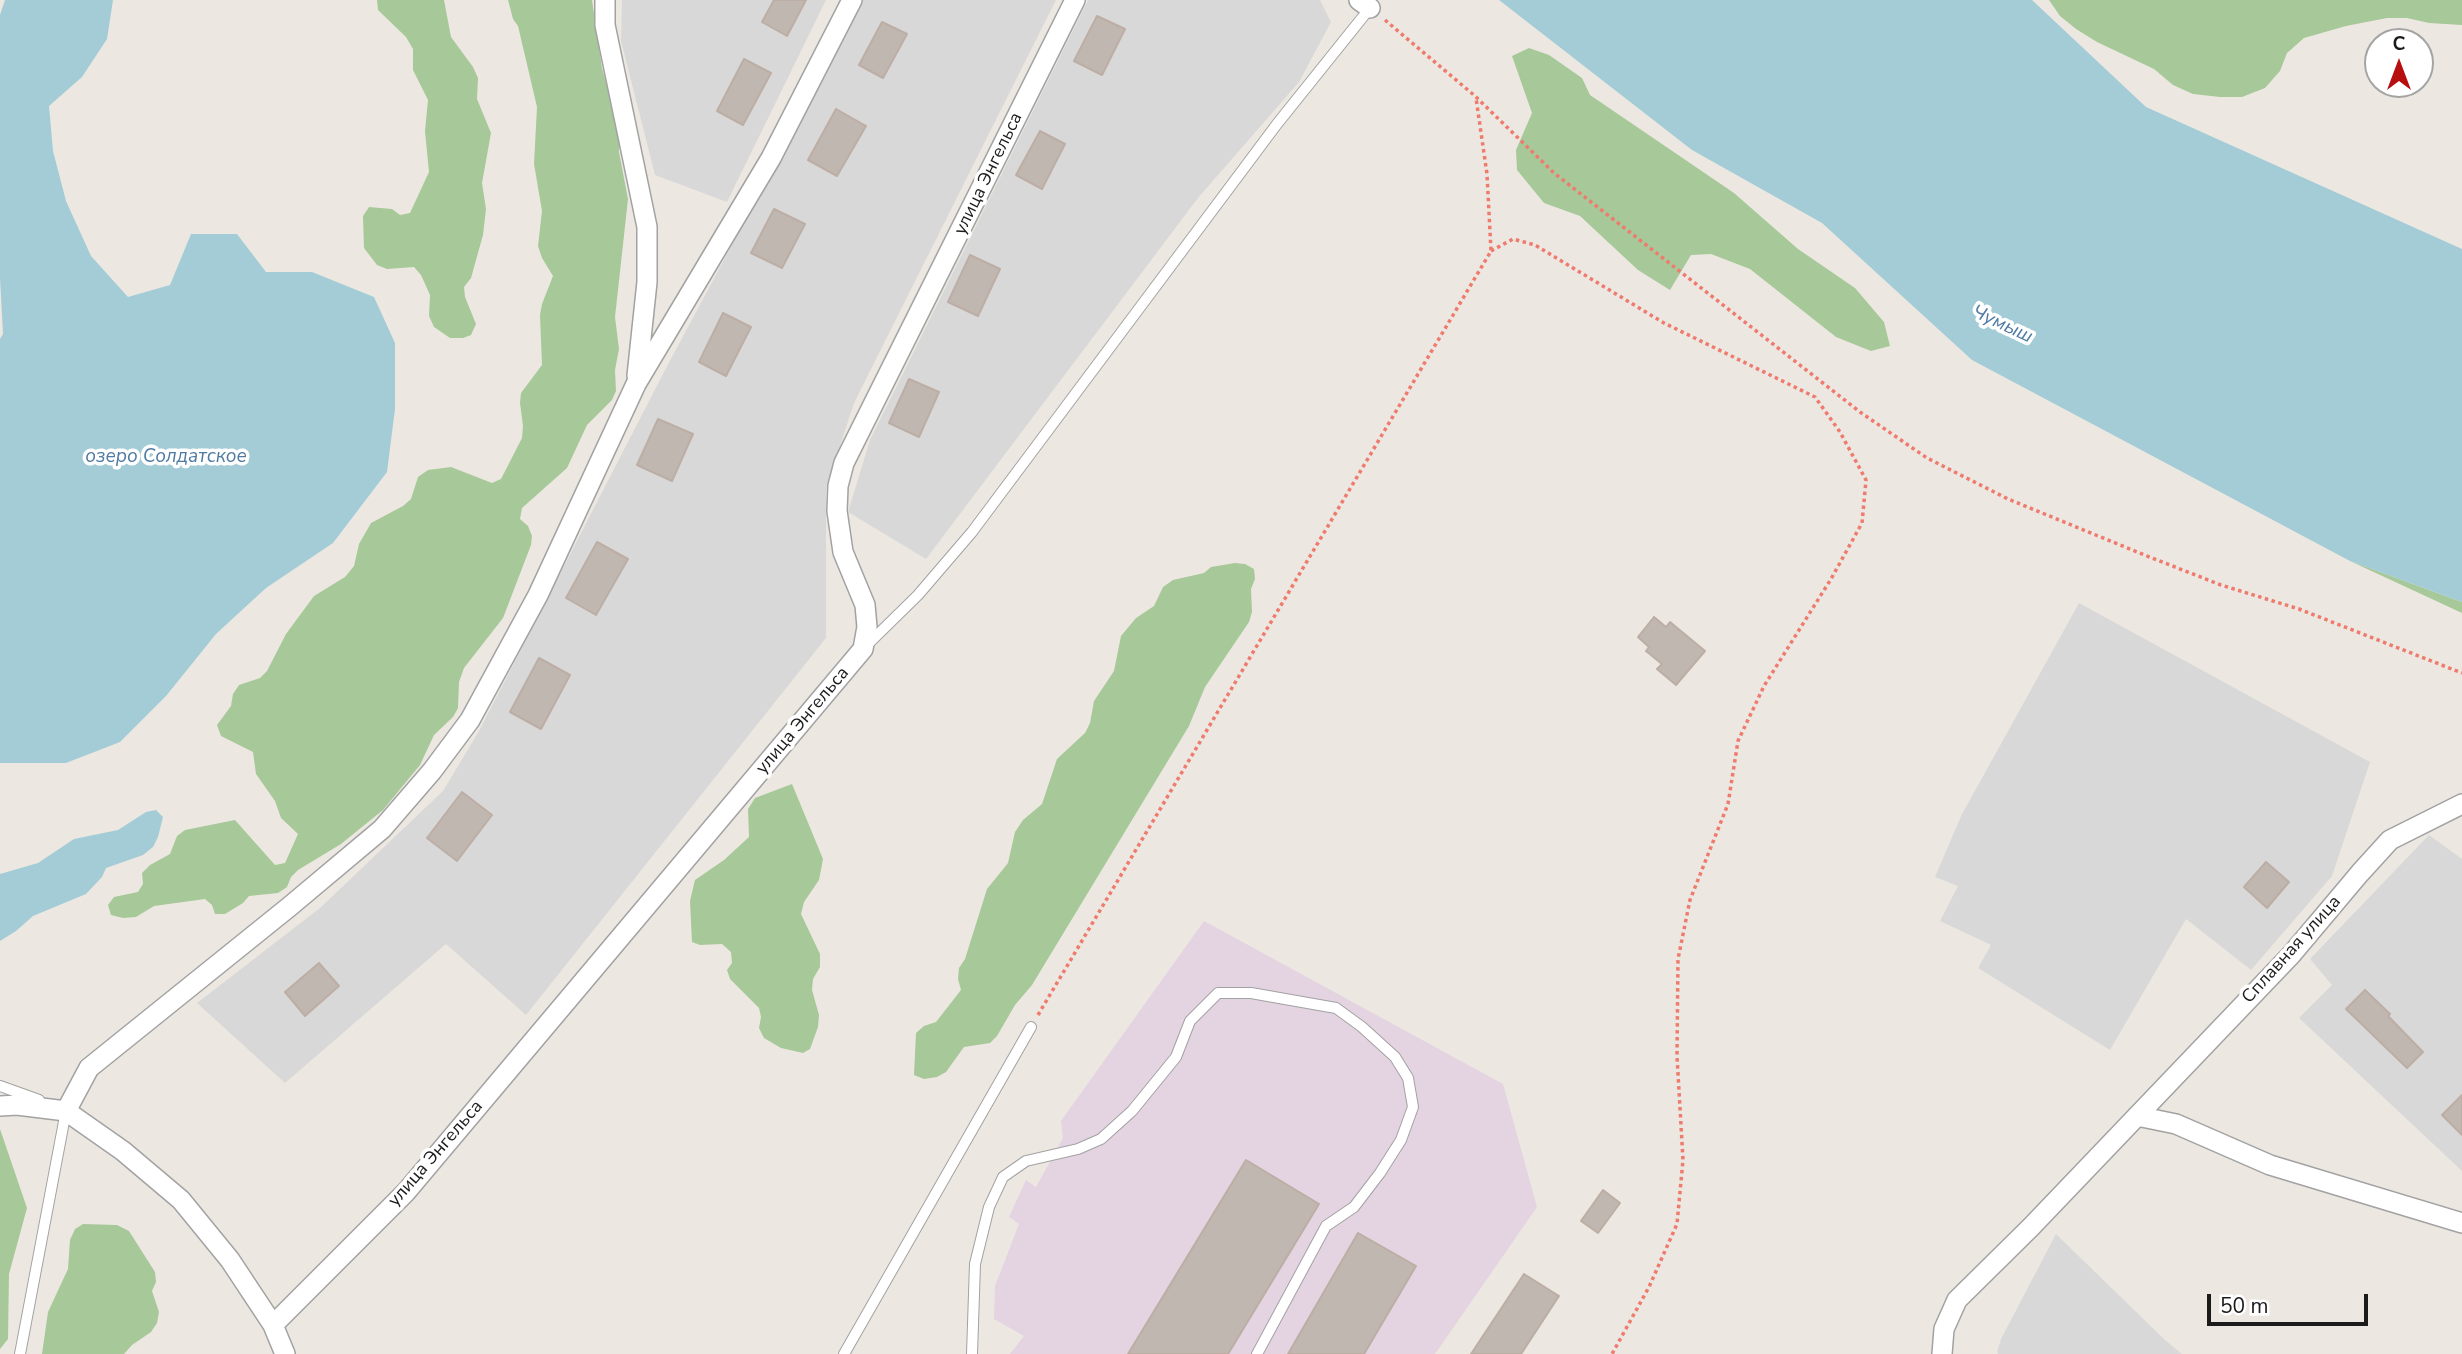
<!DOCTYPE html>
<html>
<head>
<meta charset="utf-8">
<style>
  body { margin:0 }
  #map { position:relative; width:2462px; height:1354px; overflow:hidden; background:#ece8e1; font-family:"Nunito Sans",sans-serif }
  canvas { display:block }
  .north { position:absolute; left:2364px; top:28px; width:70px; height:70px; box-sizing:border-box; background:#fff; border:2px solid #a4a4a4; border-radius:50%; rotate:0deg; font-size:19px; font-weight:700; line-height:28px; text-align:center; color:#1b1b1b }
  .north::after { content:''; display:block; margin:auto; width:24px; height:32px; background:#b70e10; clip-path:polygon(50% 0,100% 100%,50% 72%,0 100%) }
  .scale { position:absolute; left:2207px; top:1294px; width:161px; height:32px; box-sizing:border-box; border:4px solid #1b1b1b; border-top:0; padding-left:9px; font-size:21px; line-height:24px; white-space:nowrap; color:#1b1b1b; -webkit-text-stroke:5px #fff; paint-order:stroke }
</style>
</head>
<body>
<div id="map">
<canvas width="2462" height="1354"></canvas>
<div class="north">С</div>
<div class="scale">50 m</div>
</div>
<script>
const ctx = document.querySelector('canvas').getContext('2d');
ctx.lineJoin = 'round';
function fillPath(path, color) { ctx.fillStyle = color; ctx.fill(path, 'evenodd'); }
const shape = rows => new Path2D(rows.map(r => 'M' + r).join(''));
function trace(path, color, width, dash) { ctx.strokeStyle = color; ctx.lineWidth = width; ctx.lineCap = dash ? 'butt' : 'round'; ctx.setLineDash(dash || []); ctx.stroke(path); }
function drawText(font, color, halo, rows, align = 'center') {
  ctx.font = font + ' "Nunito Sans",sans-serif'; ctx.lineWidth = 7; ctx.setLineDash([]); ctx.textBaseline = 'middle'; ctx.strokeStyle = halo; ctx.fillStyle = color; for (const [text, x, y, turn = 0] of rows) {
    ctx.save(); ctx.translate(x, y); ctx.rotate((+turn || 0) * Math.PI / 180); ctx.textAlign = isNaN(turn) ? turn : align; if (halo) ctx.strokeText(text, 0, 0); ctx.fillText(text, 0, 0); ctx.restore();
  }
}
const residential = shape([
  [622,0,826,0,727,202,655,175,621,41],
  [863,0,1056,0,854,403,826,489,826,638,526,1015,446,944,285,1083,197,1003,320,908,443,791,479,731,665,370],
  [1088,0,1320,0,1331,22,1299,82,1198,198,926,559,848,512,870,440],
  [2079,603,2370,762,2332,876,2251,970,2186,919,2110,1050,1978,968,1991,945,1940,921,1958,886,1935,877,1961,816],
  [2429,835,2462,859,2462,1171,2299,1018,2332,985,2310,959],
  [2056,1234,2165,1340,2182,1354,1998,1354,1997,1352,2001,1339]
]);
const industrial = shape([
  [1204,921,1503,1084,1537,1207,1435,1354,1010,1354,1024,1336,994,1319,995,1286,1019,1224,1009,1217,1026,1180,1036,1187,1063,1138,1061,1121]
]);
const forest = shape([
  [377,0,444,0,451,37,473,67,478,78,477,99,491,133,482,183,486,209,483,235,471,278,464,287,465,297,476,324,471,335,463,338,450,338,434,327,429,316,430,295,421,275,414,267,387,269,377,265,364,248,363,216,369,207,392,209,400,215,410,213,429,172,425,131,428,100,413,70,413,49,406,37,378,10],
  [508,0,592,0,602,68,608,89,618,107,620,118,619,152,628,199,615,317,619,349,615,370,616,391,612,400,587,425,567,468,522,508,520,519,528,526,532,536,531,545,503,618,464,668,459,682,458,708,453,717,434,735,420,765,383,810,341,844,298,870,291,877,287,887,278,893,249,896,243,903,225,914,215,914,212,905,205,899,154,906,136,917,123,918,111,915,108,905,114,897,138,892,143,884,142,873,150,865,170,854,177,836,185,830,235,820,275,865,285,863,298,834,281,818,275,801,256,774,253,752,221,736,217,725,231,706,233,694,239,685,260,678,267,671,286,634,314,596,345,577,354,566,359,544,371,523,403,506,411,499,418,477,428,470,451,467,492,483,501,479,522,438,523,426,520,403,521,393,542,365,540,315,542,304,553,276,542,258,538,246,542,211,534,164,537,107,518,26,513,19],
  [2049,0,2462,0,2462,25,2429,23,2407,18,2387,18,2346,26,2304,38,2287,53,2280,71,2265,88,2242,97,2220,97,2193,94,2173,85,2154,69,2097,42,2076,29,2060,16],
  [1529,48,1549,55,1582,78,1590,95,1734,193,1798,249,1855,288,1884,322,1890,346,1871,351,1836,337,1750,269,1711,254,1691,255,1670,290,1638,270,1580,216,1544,203,1517,170,1516,150,1532,113,1512,56],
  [2350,561,2462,602,2462,613],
  [1235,563,1245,564,1254,569,1255,579,1251,589,1252,612,1249,622,1205,687,1189,726,1032,985,1015,1005,997,1036,990,1043,964,1047,946,1072,937,1077,924,1079,914,1075,916,1033,924,1026,936,1022,961,990,958,979,959,968,965,959,987,889,1008,863,1015,832,1023,820,1042,804,1057,759,1085,733,1090,723,1094,701,1114,671,1121,636,1136,618,1154,606,1163,587,1173,580,1204,573,1211,567],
  [792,784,823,859,819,880,804,902,801,914,820,954,820,967,813,979,812,990,819,1015,818,1027,810,1049,803,1053,781,1048,764,1038,759,1028,761,1017,759,1008,730,979,727,970,732,963,731,952,722,944,700,945,692,942,690,901,695,880,724,860,749,837,748,809,755,798],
  [0,1129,27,1208,9,1274,8,1339,0,1349],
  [83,1224,117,1225,129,1231,155,1272,156,1282,152,1291,159,1312,157,1323,151,1332,132,1345,124,1354,42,1354,48,1312,68,1269,70,1240,75,1229]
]);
const water = shape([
  [5,0,113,0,107,39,82,77,49,106,53,151,66,201,91,256,128,297,170,285,191,234,237,234,266,272,312,272,374,297,395,343,395,409,387,472,333,543,266,588,216,634,166,696,120,742,66,763,0,763,0,339,3,334,0,278,0,15],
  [1499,0,2032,0,2146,107,2462,249,2462,602,2350,561,1972,360,1822,223,1692,150],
  [156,810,163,817,158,837,153,847,143,855,106,868,102,877,86,894,33,916,16,931,0,941,0,874,38,863,74,839,118,830,146,812]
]);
const building = shape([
  [774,0,806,0,787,36,762,22,774,0],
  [1097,16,1125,29,1102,75,1074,61,1097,16],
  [882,22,907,34,883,78,859,65,882,22],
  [744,59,771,73,743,125,717,111,744,59],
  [836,109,866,126,837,176,808,160,836,109],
  [1040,131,1065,144,1042,189,1016,175,1040,131],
  [774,209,805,224,782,268,751,253,774,209],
  [970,255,1000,269,978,316,948,302,970,255],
  [723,313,751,327,726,376,699,362,723,313],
  [909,379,939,392,919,437,889,423,909,379],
  [658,419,693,434,672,481,637,465,658,419],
  [597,542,628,559,596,615,566,598,597,542],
  [1654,617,1666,627,1670,622,1705,651,1676,685,1657,669,1662,664,1646,651,1649,647,1638,637,1654,617],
  [539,658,570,675,541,729,510,712,539,658],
  [462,792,492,815,457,861,427,838,462,792],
  [2266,862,2289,882,2267,908,2244,887,2266,862],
  [319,963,339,986,305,1016,285,992,319,963],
  [2365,990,2390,1014,2388,1016,2423,1052,2407,1068,2346,1009,2365,990],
  [2462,1095,2462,1135,2442,1115,2462,1095],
  [1246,1160,1319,1204,1228,1354,1128,1354,1246,1160],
  [1603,1190,1620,1203,1598,1233,1581,1221,1603,1190],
  [1358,1233,1416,1266,1364,1354,1288,1354,1358,1233],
  [1524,1274,1559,1296,1521,1354,1471,1354,1524,1274]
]);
const path = shape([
  [1385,20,1475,96,1554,173,1860,412,1927,458,2008,499,2147,556,2221,585,2299,609,2462,673],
  [1491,251,1513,239,1535,245,1664,323,1815,397,1840,432,1866,480,1862,523,1831,579,1764,686,1738,741,1728,804,1690,900,1678,959,1677,1056,1683,1160,1677,1224,1649,1287,1612,1354],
  [1038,1015,1491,251,1487,174,1476,98]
]);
const lane = shape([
  [866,646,918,595,972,532,1277,124,1370,8],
  [0,1086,39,1100],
  [20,1354,66,1111],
  [844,1354,1031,1027],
  [972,1354,975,1264,989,1207,1003,1177,1026,1161,1078,1149,1101,1139,1132,1111,1176,1057,1190,1021,1218,993,1251,993,1336,1008,1362,1027,1395,1057,1408,1078,1413,1107,1401,1140,1380,1173,1354,1207,1326,1226,1257,1354]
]);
const street = shape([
  [605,0,605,25,647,227,647,282,637,376],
  [1359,0,1370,8],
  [0,1106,17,1105,66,1111,123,1151,181,1200,230,1260,273,1325,285,1354],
  [66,1111,89,1068,289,907,382,829,432,771,470,720,538,595,636,384,771,158,852,0],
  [2137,1116,2176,1124,2270,1165,2462,1223],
  [273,1325,406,1192,863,649,867,627,865,605,843,552,837,511,838,486,844,463,1075,0],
  [1942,1354,1944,1329,1957,1300,2031,1227,2291,955,2360,873,2390,840,2462,804]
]);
const streetNames = [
  ["улица Энгельса",989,174,-64],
  ["улица Энгельса",803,721,-50],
  ["Сплавная улица",2292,950,-48],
  ["улица Энгельса",436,1154,-49]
];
const waterNames = [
  ["Чумыш",2002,325,25],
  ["озеро Солдатское",166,457]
];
fillPath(residential, '#d9d8d8');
fillPath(industrial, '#e4d3e1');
fillPath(forest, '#a7c898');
fillPath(water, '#a3ccd7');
fillPath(building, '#c0b7b1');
trace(building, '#bcaea4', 2);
trace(lane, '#a2a2a2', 12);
trace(street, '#a2a2a2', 22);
trace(path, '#ef7a6e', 3.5, [3.5, 3.5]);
trace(lane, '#fff', 10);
trace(street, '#fff', 19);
drawText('18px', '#1b1b1b', '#fff', streetNames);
drawText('italic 19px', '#4f7aa2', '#fff', waterNames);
</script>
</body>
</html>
